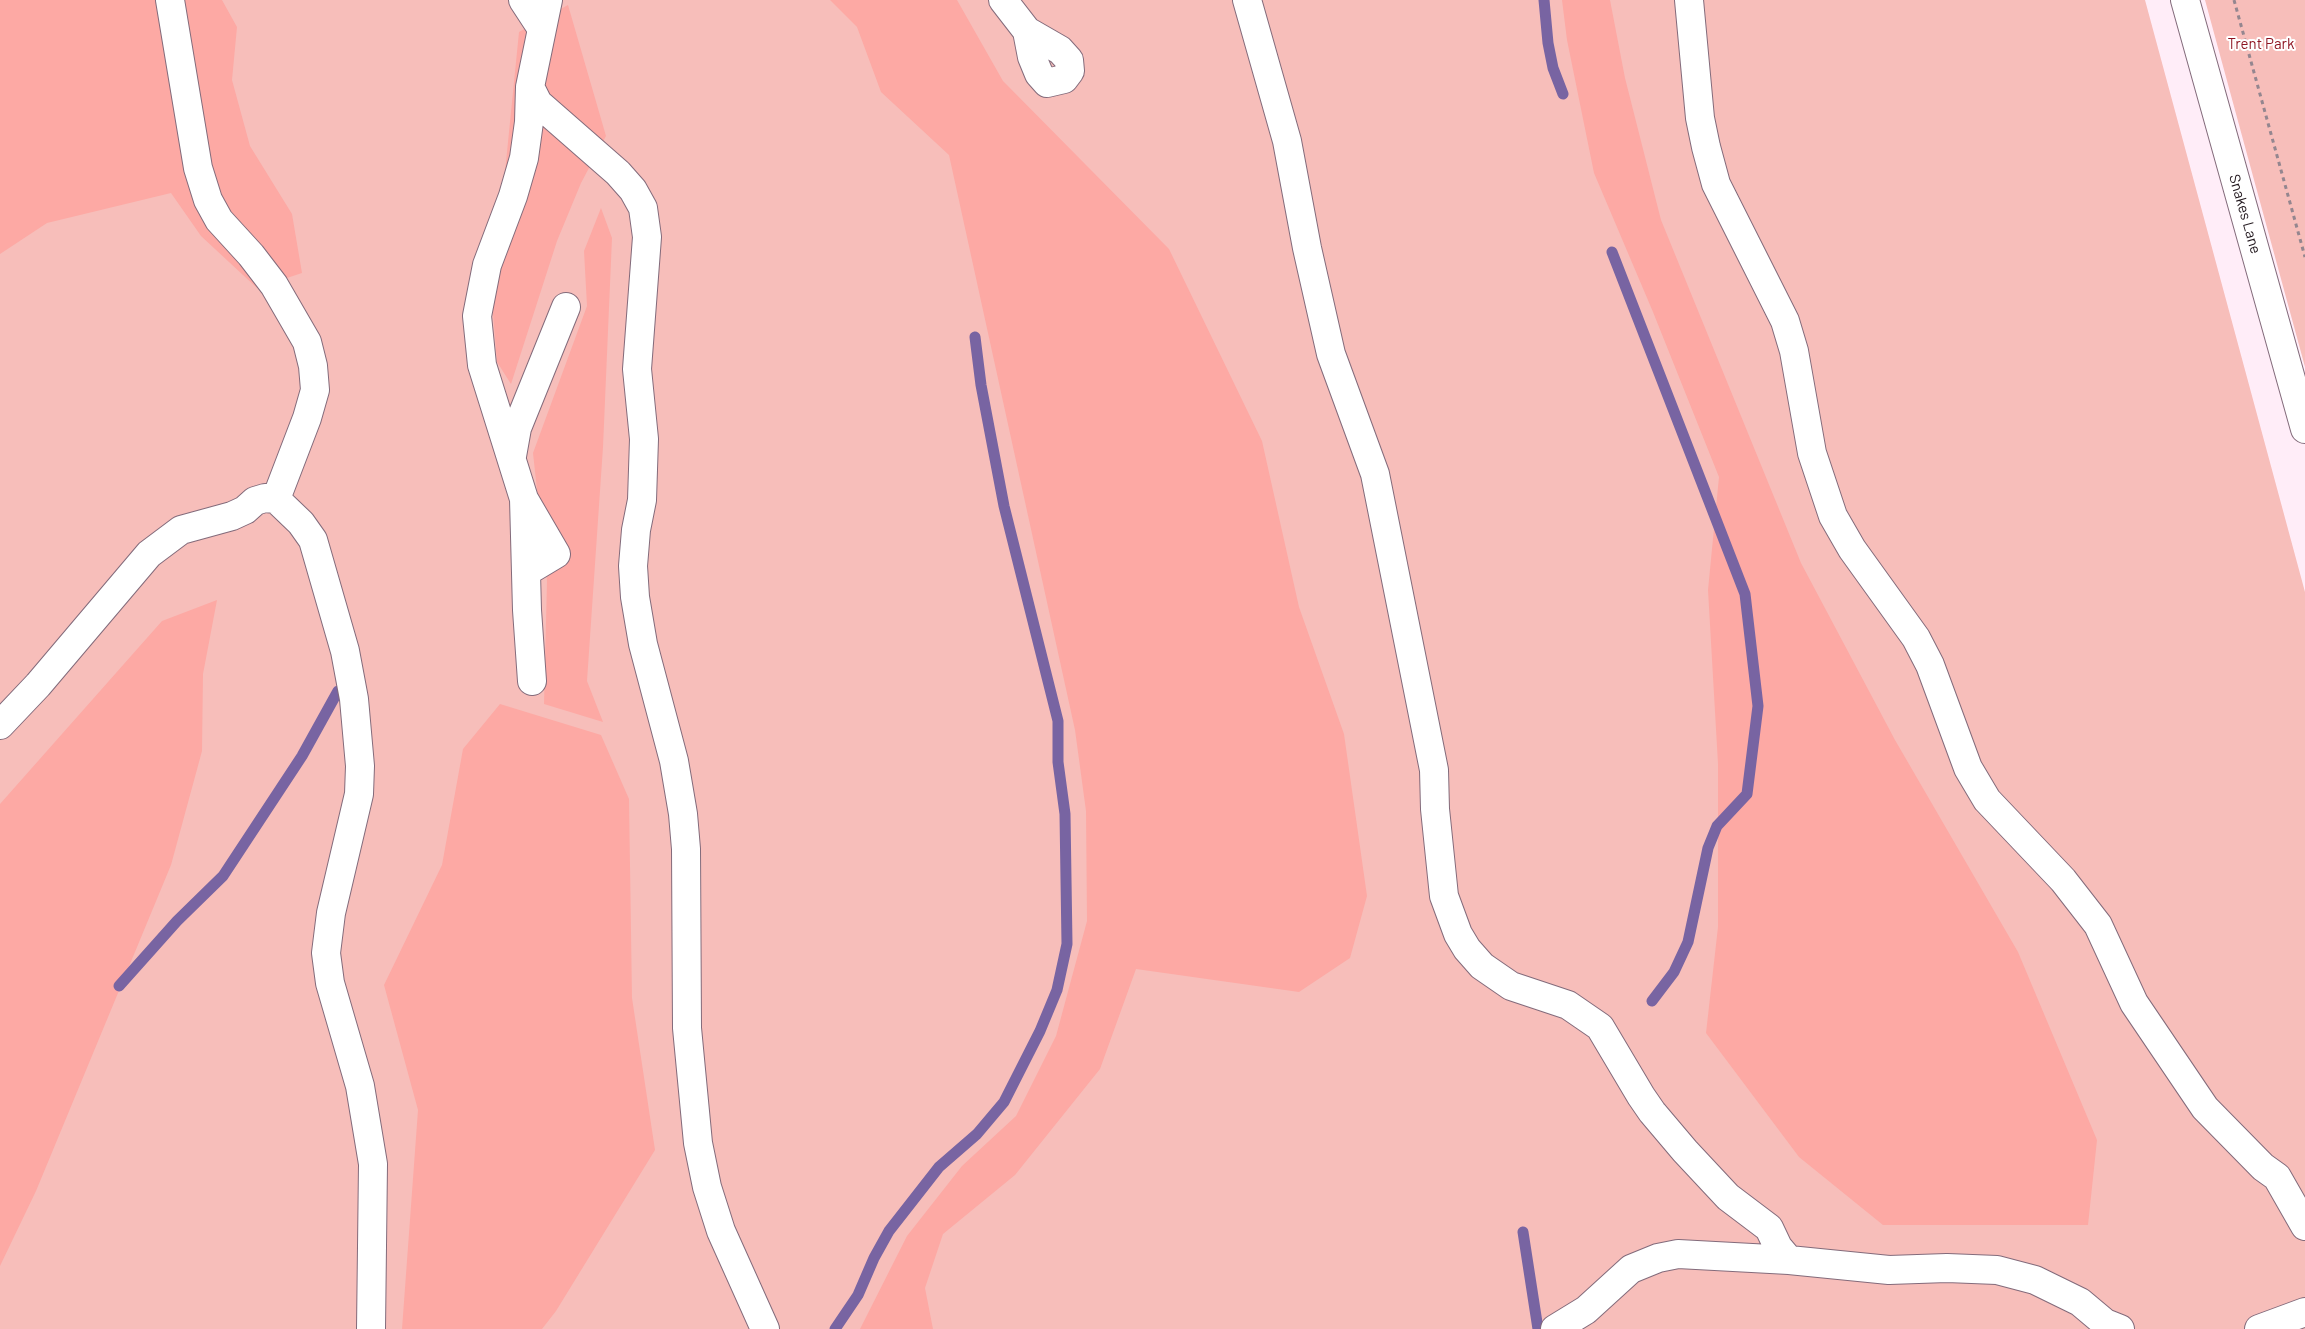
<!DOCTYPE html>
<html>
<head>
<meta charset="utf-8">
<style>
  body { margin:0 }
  canvas { display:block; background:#ffedf8 }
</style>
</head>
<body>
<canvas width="2305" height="1329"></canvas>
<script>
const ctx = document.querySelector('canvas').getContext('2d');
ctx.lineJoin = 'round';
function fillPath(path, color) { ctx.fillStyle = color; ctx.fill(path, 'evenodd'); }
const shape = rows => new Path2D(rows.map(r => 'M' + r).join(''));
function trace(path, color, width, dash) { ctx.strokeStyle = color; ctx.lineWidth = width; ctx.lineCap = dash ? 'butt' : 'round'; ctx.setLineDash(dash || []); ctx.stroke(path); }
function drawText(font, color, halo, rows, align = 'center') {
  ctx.font = font + ' Barlow,sans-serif'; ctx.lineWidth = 4; ctx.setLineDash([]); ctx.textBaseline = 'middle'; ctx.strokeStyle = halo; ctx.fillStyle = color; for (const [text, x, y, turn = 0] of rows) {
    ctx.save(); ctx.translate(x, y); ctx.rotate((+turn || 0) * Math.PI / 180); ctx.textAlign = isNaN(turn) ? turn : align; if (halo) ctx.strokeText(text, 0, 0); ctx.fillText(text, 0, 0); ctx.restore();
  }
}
const green = shape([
  [0,0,2145,0,2305,592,2305,1329,0,1329],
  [2205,0,2305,0,2305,367]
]);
const forest = shape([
  [0,0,222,0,237,27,232,80,250,146,292,214,302,273,257,288,201,236,171,193,47,223,0,254],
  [830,0,957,0,1003,81,1169,249,1262,441,1299,607,1344,734,1367,896,1350,958,1299,992,1136,969,1100,1069,1015,1175,943,1234,925,1288,933,1329,860,1329,907,1236,962,1166,1016,1116,1056,1036,1087,921,1086,811,1075,730,949,155,881,92,857,27],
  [1562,0,1610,0,1625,78,1661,220,1801,563,1895,740,2018,952,2097,1140,2088,1225,1883,1225,1799,1157,1706,1033,1718,927,1718,764,1708,590,1719,477,1653,312,1594,173,1567,40],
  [568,5,606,136,581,183,557,241,511,384,497,362,492,302,519,32],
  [601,208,612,238,603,447,587,681,603,722,544,704,547,581,533,453,587,306,584,251],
  [217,600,203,674,202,751,171,865,36,1191,0,1266,0,804,162,621],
  [500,704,601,735,629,799,632,998,655,1150,556,1311,542,1329,402,1329,418,1110,384,985,442,865,463,749]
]);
const stream = shape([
  [1544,0,1548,43,1553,68,1563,94],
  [1612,252,1745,594,1758,706,1747,794,1717,826,1708,848,1688,942,1674,972,1652,1001],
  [119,986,177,921,223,876,302,756,338,691],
  [1523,1232,1538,1329],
  [835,1329,858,1295,874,1258,889,1231,939,1167,977,1134,1004,1102,1040,1031,1057,990,1067,944,1065,814,1058,762,1058,721,1004,506,981,385,975,337]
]);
const path = shape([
  [2234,0,2305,257]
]);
const minor = shape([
  [170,0,198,168,208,200,219,220,251,255,274,285,307,342,313,366,315,390,307,418,276,499],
  [523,0,542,29],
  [548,0,530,87,538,103,618,173,633,190,643,208,647,237,637,369,644,439,642,500,636,530,633,566,635,597,643,644,674,761,683,814,686,849,687,1028,698,1143,707,1187,721,1231,765,1329],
  [1003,0,1027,31,1060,50,1069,60,1070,71,1064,79,1047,83,1039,74,1032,57,1027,31],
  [1247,0,1287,141,1307,248,1331,354,1375,474,1434,770,1435,809,1444,896,1458,934,1467,949,1482,966,1511,986,1568,1005,1600,1027,1641,1096,1652,1112,1685,1151,1728,1197,1769,1228,1778,1247,1789,1260,1889,1270,1947,1268,1997,1270,2035,1280,2080,1302,2105,1323,2120,1329],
  [1689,0,1700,118,1706,147,1716,184,1785,321,1794,351,1812,453,1833,516,1852,549,1916,638,1930,665,1968,768,1987,800,2063,880,2098,925,2134,1003,2205,1108,2263,1167,2277,1177,2305,1226],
  [2185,0,2305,429],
  [512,456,517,428,566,307],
  [524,499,482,365,477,316,487,265,513,196,524,158,529,122,530,87],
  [526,572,556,554,524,499,527,610,532,681],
  [0,725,38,685,149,554,181,530,232,516,245,510,255,501,265,498,276,499,301,523,313,540,345,651,354,699,360,766,359,794,331,913,326,953,330,983,360,1086,373,1164,371,1329],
  [1555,1329,1586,1310,1631,1269,1658,1258,1678,1254,1789,1260],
  [2259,1329,2305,1312]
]);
const parkNames = [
  ["Trent Park",2261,44]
];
const streetNames = [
  ["Snakes Lane",2245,214,74]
];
fillPath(green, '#f7beba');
fillPath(forest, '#fda9a4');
trace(stream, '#7864a2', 11);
trace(minor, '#836b7b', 30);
trace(path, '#94868f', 3, [4, 4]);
trace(minor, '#fff', 28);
drawText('15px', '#8d121f', '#fff', parkNames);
drawText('15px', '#22181e', '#fff', streetNames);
</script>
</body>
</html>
